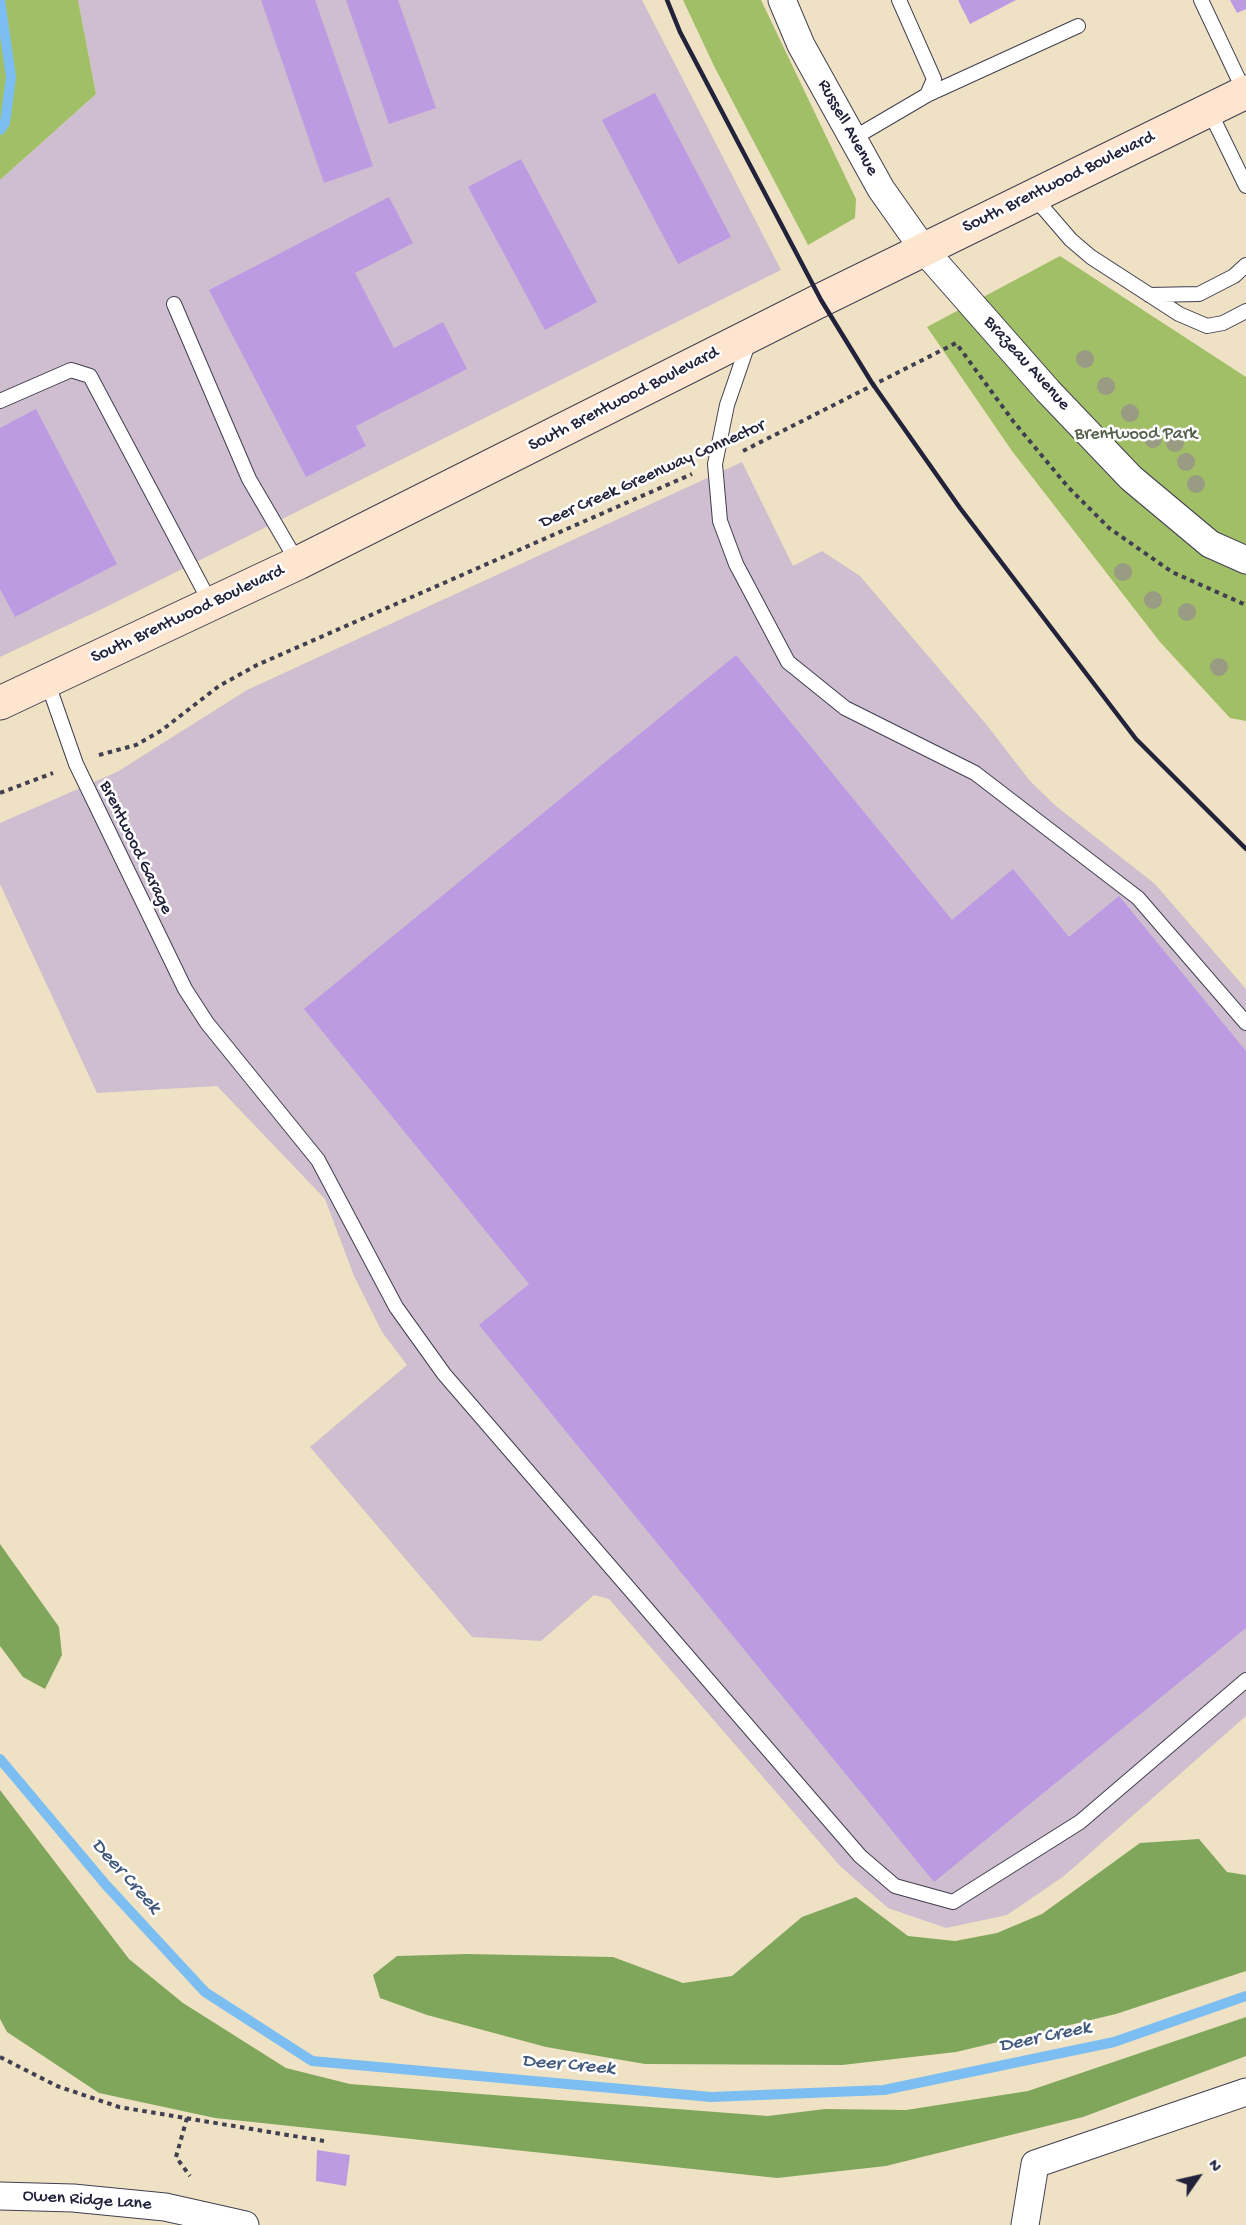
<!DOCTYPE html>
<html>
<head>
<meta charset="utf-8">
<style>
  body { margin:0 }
  #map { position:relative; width:1246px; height:2225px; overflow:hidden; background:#efe2c4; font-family:"Gochi Hand",sans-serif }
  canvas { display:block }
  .north { position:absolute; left:1168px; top:2147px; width:60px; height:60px; -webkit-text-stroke:4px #fff; paint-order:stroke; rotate:56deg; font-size:16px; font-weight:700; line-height:24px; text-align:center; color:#22223b }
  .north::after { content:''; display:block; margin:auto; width:21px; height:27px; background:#22223b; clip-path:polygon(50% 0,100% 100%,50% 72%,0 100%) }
</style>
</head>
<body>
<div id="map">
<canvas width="1246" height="2225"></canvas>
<div class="north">N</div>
</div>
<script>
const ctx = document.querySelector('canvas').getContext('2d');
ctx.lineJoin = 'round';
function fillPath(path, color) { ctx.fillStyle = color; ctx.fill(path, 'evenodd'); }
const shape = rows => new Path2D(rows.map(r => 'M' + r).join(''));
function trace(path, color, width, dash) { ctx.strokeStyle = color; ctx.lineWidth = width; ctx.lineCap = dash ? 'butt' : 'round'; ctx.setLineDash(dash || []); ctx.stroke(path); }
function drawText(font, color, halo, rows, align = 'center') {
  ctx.font = font + ' "Gochi Hand",sans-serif'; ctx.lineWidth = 5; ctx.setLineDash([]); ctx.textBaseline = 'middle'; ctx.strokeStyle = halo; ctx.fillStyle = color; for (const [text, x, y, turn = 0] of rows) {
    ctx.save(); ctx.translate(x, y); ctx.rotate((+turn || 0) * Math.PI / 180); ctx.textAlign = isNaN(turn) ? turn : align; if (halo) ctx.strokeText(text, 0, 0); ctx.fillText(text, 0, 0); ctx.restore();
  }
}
const industrial = shape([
  [78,0,642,0,781,270,100,610,0,657,0,180,96,94],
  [742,462,793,566,822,551,860,576,986,724,1030,781,1056,806,1155,884,1246,989,1246,1716,1064,1876,1007,1915,946,1928,888,1908,840,1866,609,1599,594,1595,541,1641,472,1637,310,1447,407,1365,382,1332,354,1276,325,1199,217,1086,97,1093,0,884,0,823,117,772,247,690]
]);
const green = shape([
  [0,0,78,0,96,94,0,180],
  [683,0,761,0,856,199,855,218,808,245,714,66],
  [1060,256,1246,377,1246,721,1230,718,1160,642,1012,451,927,327]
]);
const forest = shape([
  [0,1544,59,1627,62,1655,45,1689,23,1677,0,1646],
  [0,1790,129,1959,183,2003,286,2068,350,2084,768,2116,825,2109,906,2110,1028,2091,1246,2017,1246,2056,1083,2117,886,2166,777,2178,215,2118,99,2093,7,2032,0,2019],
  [1199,1839,1227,1872,1246,1875,1246,1971,1116,2014,956,2052,842,2065,645,2064,546,2047,427,2015,380,1998,373,1975,397,1956,468,1954,613,1957,683,1983,732,1976,802,1917,856,1897,908,1936,955,1941,997,1933,1042,1914,1140,1843]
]);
const stream = shape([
  [0,130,5,123,11,77,0,0],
  [0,1759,106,1885,205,1992,312,2061,711,2097,884,2090,1114,2042,1246,1996]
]);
const building = shape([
  [261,0,315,0,373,166,324,183],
  [346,0,398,0,436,108,389,124],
  [958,0,1016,0,970,24],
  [1230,0,1246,0,1246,9,1237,13],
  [655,93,731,237,678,264,602,120],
  [521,159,597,302,545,330,468,187],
  [389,197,413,243,355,273,394,348,443,322,467,369,356,426,366,446,306,477,209,290],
  [36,409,117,564,15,617,0,589,0,428],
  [736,655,952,920,1013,869,1069,937,1119,896,1246,1051,1246,1628,934,1882,479,1325,529,1284,304,1009],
  [317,2150,350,2155,346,2186,316,2181]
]);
const path = shape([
  [743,451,956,343,1013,421,1068,487,1109,528,1172,572,1246,605],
  [99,755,136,745,162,730,219,686,257,665,692,474],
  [0,793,53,773],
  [0,2057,57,2086,119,2107,324,2141],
  [187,2118,176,2157,190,2176]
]);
const lane = shape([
  [1201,0,1245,93],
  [927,95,1078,26],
  [1209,110,1246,186],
  [852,139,927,95,934,79,899,0],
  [1033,196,1071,240,1091,257,1179,314,1207,326,1223,323,1246,311],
  [1149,295,1199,294,1234,276,1246,265],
  [174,304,249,479,298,563],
  [749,341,727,405,715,464,720,521,736,564,788,662,845,708,975,773,1138,898,1246,1023],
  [0,401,71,370,90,376,211,604],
  [47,681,76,764,185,989,207,1023,318,1160,396,1307,444,1374,860,1856,895,1886,953,1902,1080,1822,1246,1680]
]);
const street = shape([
  [782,0,801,45,881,189,924,250,1048,391,1131,478,1210,544,1246,560],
  [0,2196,73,2198,165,2207,245,2225],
  [1025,2225,1035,2164,1246,2092]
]);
const secondary = shape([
  [0,703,298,563,821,300,1246,92]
]);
const rail = shape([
  [667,0,680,32,821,300,872,383,960,508,1136,739,1246,849]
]);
const trees = [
  [1085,359],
  [1106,386],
  [1130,413],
  [1153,439],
  [1175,443],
  [1186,462],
  [1196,484],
  [1123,572],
  [1153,600],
  [1187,612],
  [1219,667]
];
const streetNames = [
  ["Russell Avenue",847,128,61],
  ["South Brentwood Boulevard",1059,183,-26],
  ["Brazeau Avenue",1026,364,48],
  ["South Brentwood Boulevard",624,400,-27],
  ["Deer Creek Greenway Connector",653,475,-24],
  ["South Brentwood Boulevard",188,615,-25],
  ["Brentwood Garage",135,848,64],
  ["Owen Ridge Lane",87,2201,4]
];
const parkNames = [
  ["Brentwood Park",1136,435]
];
const waterNames = [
  ["Deer Creek",125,1877,48],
  ["Deer Creek",1045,2038,-12],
  ["Deer Creek",568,2066,5]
];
fillPath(industrial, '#cebed0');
fillPath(green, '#a1bf67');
fillPath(forest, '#80a65c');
trace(stream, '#7dbef2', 10);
fillPath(building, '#bd9be2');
trace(lane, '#413f50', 16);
trace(street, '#413f50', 29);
trace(secondary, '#413f50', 35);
trace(path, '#413f50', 4, [4.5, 4.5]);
trace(lane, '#fff', 14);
trace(street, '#fff', 27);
trace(secondary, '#fde5d0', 33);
trace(rail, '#22223b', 4.5);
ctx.fillStyle = '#9a9b83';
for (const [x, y] of trees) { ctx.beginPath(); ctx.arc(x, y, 9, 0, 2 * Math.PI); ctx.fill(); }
drawText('18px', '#22223b', '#fff', streetNames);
drawText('18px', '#55614d', '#fff', parkNames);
drawText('italic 20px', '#42597b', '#fff', waterNames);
</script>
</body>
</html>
